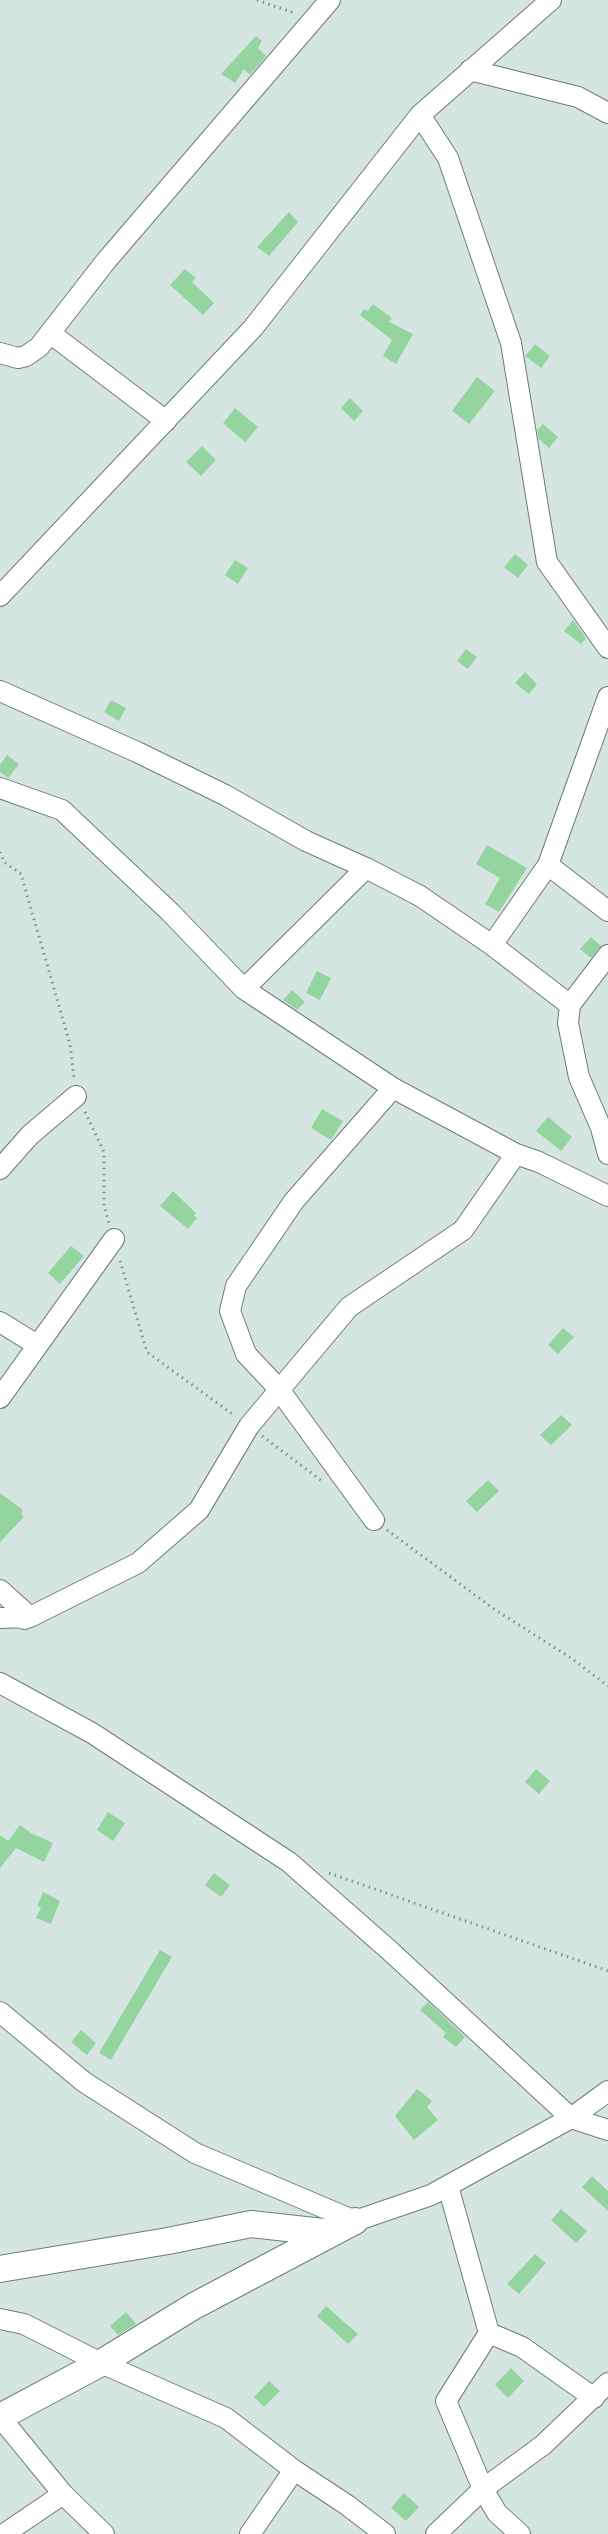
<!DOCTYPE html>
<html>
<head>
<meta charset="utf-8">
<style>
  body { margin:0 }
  canvas { display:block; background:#d5e6e2 }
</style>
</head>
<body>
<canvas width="608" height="2534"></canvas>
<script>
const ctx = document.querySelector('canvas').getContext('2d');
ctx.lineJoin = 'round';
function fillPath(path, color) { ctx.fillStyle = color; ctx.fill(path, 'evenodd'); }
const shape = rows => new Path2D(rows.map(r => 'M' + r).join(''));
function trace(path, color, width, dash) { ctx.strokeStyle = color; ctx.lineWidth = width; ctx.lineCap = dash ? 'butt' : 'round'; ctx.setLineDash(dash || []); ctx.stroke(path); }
const building = shape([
  [256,36,262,41,258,48,266,56,250,75,244,69,235,83,221,74],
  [289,212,298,222,269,256,257,247],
  [185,269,196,278,192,282,214,303,203,315,170,285],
  [373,304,392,318,389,322,413,334,396,364,383,356,392,340,360,315,364,309,368,311],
  [535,344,550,356,541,368,525,356],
  [477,377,495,391,469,424,452,411],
  [350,398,363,411,354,421,341,408],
  [235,408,258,427,245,442,223,423],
  [543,424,558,437,549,448,539,439,537,430],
  [202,446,216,460,201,476,186,462],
  [515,554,528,565,518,578,504,567],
  [235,560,248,568,238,584,225,575],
  [573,620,586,638,581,644,564,631],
  [466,649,477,657,468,669,457,661],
  [525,672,537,684,529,694,515,683],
  [111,700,126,708,119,721,104,712],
  [7,755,19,764,8,778,0,772,0,765],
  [487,845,527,868,499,912,485,904,500,878,476,864],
  [591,937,601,946,591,958,580,949],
  [317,971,331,978,320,1000,306,993],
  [292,990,305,1002,297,1010,283,1000],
  [322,1109,343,1121,331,1140,311,1128],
  [548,1117,572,1137,561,1151,536,1131],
  [173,1191,196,1213,194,1216,197,1218,188,1229,160,1206],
  [71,1246,84,1256,60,1284,48,1273],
  [563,1328,574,1337,558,1354,548,1345],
  [561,1415,572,1425,551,1445,540,1435],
  [488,1480,499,1491,477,1512,466,1501],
  [0,1493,23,1510,21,1514,24,1517,0,1542],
  [536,1769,550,1781,539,1794,525,1782],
  [108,1812,125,1823,113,1841,97,1830],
  [20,1825,31,1833,53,1843,44,1862,16,1848,0,1868,0,1835,8,1841],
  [214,1873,230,1885,221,1897,205,1885],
  [43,1892,60,1901,51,1924,36,1918,41,1908,37,1906],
  [160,1950,172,1957,111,2060,99,2053],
  [428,2002,465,2037,456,2047,443,2037,446,2033,420,2010],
  [81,2030,96,2043,87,2055,71,2042],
  [417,2089,432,2101,427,2107,438,2120,414,2140,395,2116],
  [592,2176,608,2191,608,2211,582,2187],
  [561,2209,587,2231,576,2243,551,2220],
  [535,2254,546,2263,519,2294,507,2284],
  [326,2306,358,2334,348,2344,317,2316],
  [126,2312,136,2324,118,2335,110,2326],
  [511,2368,524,2381,508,2398,495,2385],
  [269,2381,280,2391,264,2407,254,2397],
  [404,2493,419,2507,406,2521,391,2508]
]);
const path = shape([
  [257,0,294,13],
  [0,852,4,862,21,874,70,1044,74,1078],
  [85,1112,104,1152,104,1206,109,1223],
  [120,1261,147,1352,235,1416],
  [262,1436,322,1481],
  [387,1530,494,1609,571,1658,608,1686],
  [329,1873,608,1971]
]);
const minor = shape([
  [470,70,578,97,608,113],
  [420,115,448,158,511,343,547,562,608,648],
  [50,333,166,421],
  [0,353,18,358,26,356,39,347,106,261,330,0],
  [0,596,253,328,420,115,551,0],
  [0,691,137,752,225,795,306,841,366,868,420,896,492,945,570,1005],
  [0,788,62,810,170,912,244,989,393,1088,294,1201,236,1286,230,1311,246,1354,278,1388,374,1520],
  [548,865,608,911],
  [492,945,548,865,608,697],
  [608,955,570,1005,568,1023,579,1077,601,1128,608,1154],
  [244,989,366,868],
  [393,1088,516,1154,539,1162,608,1196],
  [0,1169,30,1135,76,1096],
  [0,1322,37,1345],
  [0,1398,114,1239],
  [0,1590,30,1617,24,1619],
  [0,1618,30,1617,138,1563,199,1510,249,1426,349,1307,463,1230,516,1154],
  [0,1683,92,1733,289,1862,389,1950,571,2118,608,2130],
  [0,2012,84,2082,195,2153,355,2221,431,2195,571,2118,608,2091],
  [448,2186,489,2333,446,2401,483,2489,497,2513,520,2534],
  [0,2319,24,2324,101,2363,226,2418,294,2470,347,2505,385,2534],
  [489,2333,522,2347,594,2398],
  [0,2417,63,2494,104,2534],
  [4,2534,63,2494],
  [250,2534,294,2470],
  [436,2534,483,2489,543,2445,608,2383]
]);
const tertiary = shape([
  [0,2269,168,2241,251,2224,332,2233],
  [0,2417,101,2363,194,2306,355,2221]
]);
fillPath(building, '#94d49f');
trace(minor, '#6d7c79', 22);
trace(tertiary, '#6d7c79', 28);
trace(path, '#84908e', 3, [1.5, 4.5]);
trace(minor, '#fff', 20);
trace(tertiary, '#fff', 26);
</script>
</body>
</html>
